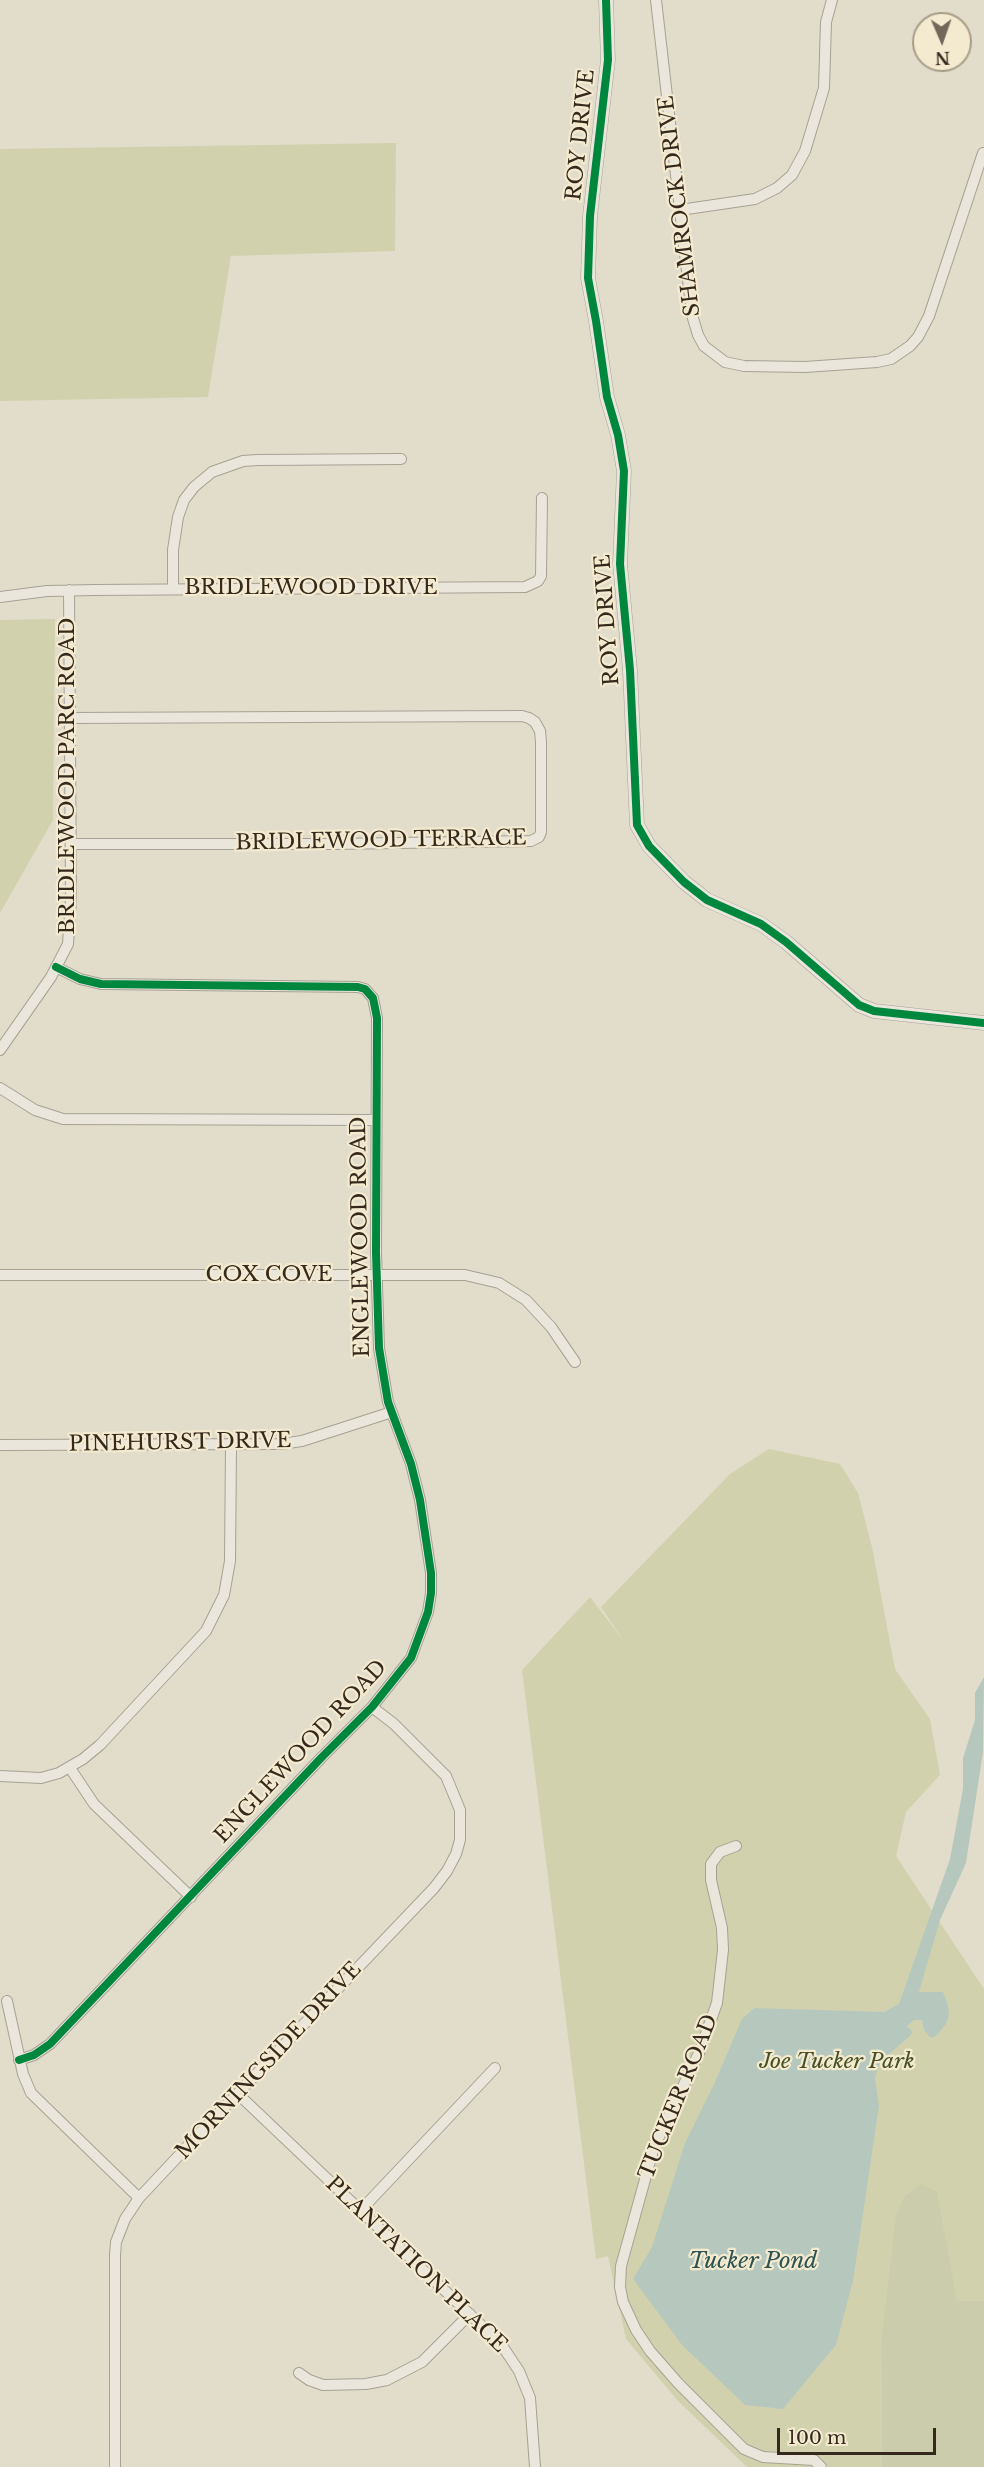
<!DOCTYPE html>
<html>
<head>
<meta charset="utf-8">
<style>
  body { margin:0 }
  #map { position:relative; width:984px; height:2467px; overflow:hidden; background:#e2dcca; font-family:"Libre Baskerville",serif }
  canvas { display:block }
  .north { position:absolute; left:912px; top:12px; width:60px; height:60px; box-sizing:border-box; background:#f4eacf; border:2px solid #a89d88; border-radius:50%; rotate:178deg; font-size:16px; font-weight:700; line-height:24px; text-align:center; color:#35291d }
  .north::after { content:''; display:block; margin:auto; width:21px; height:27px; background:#72685a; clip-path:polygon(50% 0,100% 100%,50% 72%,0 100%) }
  .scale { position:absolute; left:777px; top:2428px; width:159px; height:27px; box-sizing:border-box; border:3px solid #35291d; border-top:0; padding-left:8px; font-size:18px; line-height:21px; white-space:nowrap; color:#35291d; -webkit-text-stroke:4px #f4eacf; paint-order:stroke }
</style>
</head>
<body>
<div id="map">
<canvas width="984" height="2467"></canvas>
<div class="north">N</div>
<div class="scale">100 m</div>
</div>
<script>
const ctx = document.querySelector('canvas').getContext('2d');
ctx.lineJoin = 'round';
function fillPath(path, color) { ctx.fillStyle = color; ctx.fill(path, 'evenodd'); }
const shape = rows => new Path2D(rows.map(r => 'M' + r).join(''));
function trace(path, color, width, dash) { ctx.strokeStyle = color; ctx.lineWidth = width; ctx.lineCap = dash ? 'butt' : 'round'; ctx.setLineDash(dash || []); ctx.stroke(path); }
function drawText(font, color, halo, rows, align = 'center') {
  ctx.font = font + ' "Libre Baskerville",serif'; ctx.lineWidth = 4.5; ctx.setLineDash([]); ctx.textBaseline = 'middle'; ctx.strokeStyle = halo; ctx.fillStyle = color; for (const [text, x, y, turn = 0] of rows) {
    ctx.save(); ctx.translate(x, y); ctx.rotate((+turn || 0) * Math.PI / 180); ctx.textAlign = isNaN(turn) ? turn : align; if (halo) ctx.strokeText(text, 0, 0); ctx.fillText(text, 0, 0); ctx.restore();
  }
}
const green = shape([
  [396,143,395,251,231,256,208,397,0,401,0,149],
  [55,619,53,820,0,913,0,620],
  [769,1449,840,1464,858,1493,872,1547,895,1669,930,1719,940,1775,906,1812,896,1856,984,1989,984,2301,957,2301,952,2278,881,2345,882,2467,747,2467,678,2401,626,2339,608,2256,596,2259,522,1670,590,1597,623,1640,601,1607,730,1474]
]);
const cemetery = shape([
  [922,2184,937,2192,957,2301,984,2301,984,2467,882,2467,881,2345,896,2215,904,2197]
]);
const water = shape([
  [984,1677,983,1752,966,1863,940,1920,919,1992,943,1992,948,2005,949,2015,946,2024,936,2036,931,2038,924,2030,922,2020,914,2020,907,2026,913,2032,910,2036,880,2062,875,2078,879,2106,853,2281,836,2345,783,2409,745,2405,682,2345,633,2279,652,2247,685,2143,715,2082,742,2019,754,2008,884,2012,899,2004,950,1859,963,1789,963,1758,975,1720,975,1693]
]);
const minor = shape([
  [656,0,692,315,698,335,704,346,725,362,744,366,805,367,877,362,891,359,910,346,918,337,929,316,983,153],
  [680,210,755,199,777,188,792,175,805,151,824,88,826,22,832,0],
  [173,589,173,550,178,517,184,500,194,487,212,472,243,461,258,460,401,459],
  [0,597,47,591,95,590,525,587,538,581,541,576,542,498],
  [70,718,522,716,529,718,535,722,540,731,541,742,541,832,539,837,531,841,331,844,71,844],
  [0,1050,51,977,68,944,71,898,69,590],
  [0,1088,35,1110,63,1119,376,1120],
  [0,1275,465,1275,499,1283,526,1300,551,1327,575,1362],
  [0,1445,281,1444,302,1441,392,1412],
  [70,1768,94,1804,191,1897],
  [0,1776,41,1778,59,1773,83,1759,100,1745,206,1631,224,1595,230,1561,231,1446],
  [736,1846,720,1852,711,1864,711,1880,722,1928,723,1950,717,2003,699,2053,654,2147,621,2266,620,2287,623,2302,636,2330,650,2351,678,2383,744,2449,763,2457,814,2460,821,2467],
  [7,2001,23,2074,31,2093,139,2198],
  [19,2060,34,2055,50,2044,322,1757,372,1707,411,1658,428,1612,431,1593,431,1573,420,1500,411,1464,388,1402,379,1348,376,1252,377,1018,373,998,365,989,358,987,101,984,80,979,56,967],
  [238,2094,501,2344,519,2371,530,2398,535,2467],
  [361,2210,495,2068],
  [299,2373,309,2380,323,2385,366,2384,387,2380,422,2362,470,2314],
  [115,2467,115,2255,116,2242,125,2219,139,2198,199,2134,434,1888,447,1871,456,1854,460,1840,460,1810,446,1776,394,1724,372,1707]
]);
const tertiary = shape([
  [606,0,608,60,590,216,588,278,596,321,607,397,618,435,624,471,620,564,630,670,637,825,649,846,684,882,707,900,761,924,786,942,859,1005,874,1011,984,1023]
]);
const cycleway = shape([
  [606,0,608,60,590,216,588,278,596,321,607,397,618,435,624,471,620,564,630,670,637,825,649,846,684,882,707,900,761,924,786,942,859,1005,874,1011,984,1023],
  [19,2060,34,2055,50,2044,322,1757,372,1707,411,1658,428,1612,431,1593,431,1573,420,1500,411,1464,388,1402,379,1348,376,1252,377,1018,373,998,365,989,358,987,101,984,80,979,56,967]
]);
const streetNames = [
  ["ROY DRIVE",581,135,-84],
  ["SHAMROCK DRIVE",680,206,-97],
  ["BRIDLEWOOD DRIVE",311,588],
  ["ROY DRIVE",608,620,-94],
  ["BRIDLEWOOD PARC ROAD",68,776,-90],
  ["BRIDLEWOOD TERRACE",381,841,-1],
  ["ENGLEWOOD ROAD",361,1237,-91],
  ["COX COVE",269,1275],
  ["PINEHURST DRIVE",180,1443,-1],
  ["ENGLEWOOD ROAD",301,1752,-47],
  ["MORNINGSIDE DRIVE",269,2061,-47],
  ["TUCKER ROAD",679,2097,-68],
  ["PLANTATION PLACE",416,2265,44]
];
const parkNames = [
  ["Joe Tucker Park",837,2062]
];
const waterNames = [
  ["Tucker Pond",753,2262]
];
fillPath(green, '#d1d2ad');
fillPath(cemetery, '#cbccac');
fillPath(water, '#b6c8bd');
trace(minor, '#a7a194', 12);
trace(tertiary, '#a7a194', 15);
trace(minor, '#eae6dc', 10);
trace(tertiary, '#eae6dc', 14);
trace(cycleway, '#00873e', 8);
drawText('21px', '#35291d', '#f4eacf', streetNames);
drawText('italic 21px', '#455124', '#f4eacf', parkNames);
drawText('italic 22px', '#2c5452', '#f4eacf', waterNames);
</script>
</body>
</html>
